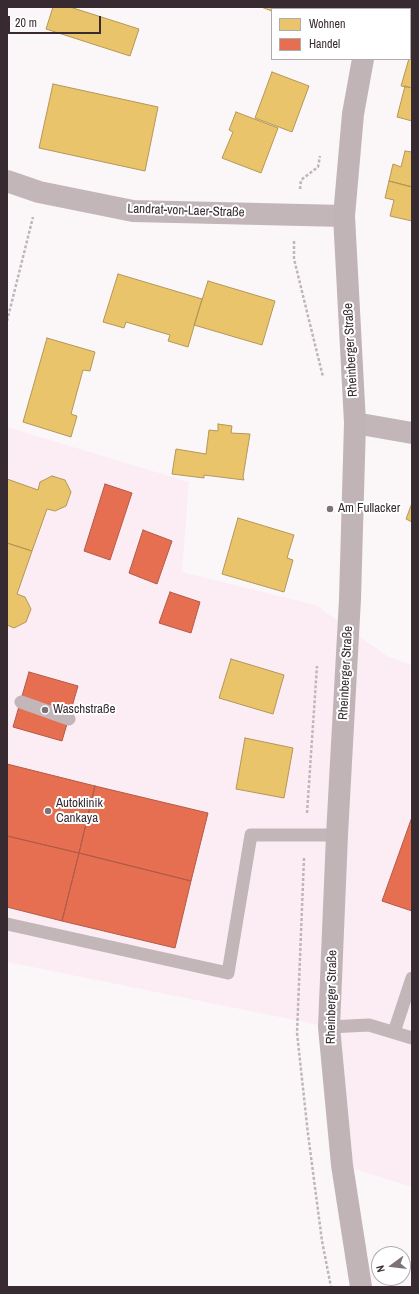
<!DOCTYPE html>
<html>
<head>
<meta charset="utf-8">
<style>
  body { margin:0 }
  #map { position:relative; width:419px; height:1294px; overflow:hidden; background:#fbf7f9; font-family:"Archivo Narrow",sans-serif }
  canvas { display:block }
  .frame { position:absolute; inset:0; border:8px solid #372b31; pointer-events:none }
  .legend { position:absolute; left:271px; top:8px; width:140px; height:52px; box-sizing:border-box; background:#fff; border:1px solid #afaaad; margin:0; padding:5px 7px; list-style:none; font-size:12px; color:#372b31 }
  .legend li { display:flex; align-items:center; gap:8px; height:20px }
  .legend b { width:20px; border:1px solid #afaaad }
  .north { position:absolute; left:371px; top:1246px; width:40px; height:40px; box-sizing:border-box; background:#fff; border:1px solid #afaaad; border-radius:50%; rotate:255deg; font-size:11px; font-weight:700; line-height:16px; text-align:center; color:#372b31 }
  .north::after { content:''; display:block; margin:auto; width:14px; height:18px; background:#7c7277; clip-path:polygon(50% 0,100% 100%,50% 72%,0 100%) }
  .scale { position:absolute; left:8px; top:16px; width:93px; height:18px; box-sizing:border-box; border:2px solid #372b31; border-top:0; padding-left:5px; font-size:12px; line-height:14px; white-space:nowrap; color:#372b31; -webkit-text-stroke:3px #fff; paint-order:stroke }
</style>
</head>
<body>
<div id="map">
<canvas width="419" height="1294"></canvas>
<div class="frame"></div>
<ul class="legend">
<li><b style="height:11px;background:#e9c46a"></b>Wohnen</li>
<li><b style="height:11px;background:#e76f51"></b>Handel</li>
</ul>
<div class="north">N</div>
<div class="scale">20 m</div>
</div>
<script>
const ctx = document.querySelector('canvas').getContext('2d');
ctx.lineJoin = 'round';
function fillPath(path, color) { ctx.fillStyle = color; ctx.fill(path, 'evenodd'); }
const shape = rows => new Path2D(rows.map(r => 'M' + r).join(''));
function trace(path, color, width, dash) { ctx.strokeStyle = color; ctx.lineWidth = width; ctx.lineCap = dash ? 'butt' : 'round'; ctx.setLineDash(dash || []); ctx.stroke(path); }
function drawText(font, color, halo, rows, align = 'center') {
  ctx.font = font + ' "Archivo Narrow",sans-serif'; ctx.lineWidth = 4; ctx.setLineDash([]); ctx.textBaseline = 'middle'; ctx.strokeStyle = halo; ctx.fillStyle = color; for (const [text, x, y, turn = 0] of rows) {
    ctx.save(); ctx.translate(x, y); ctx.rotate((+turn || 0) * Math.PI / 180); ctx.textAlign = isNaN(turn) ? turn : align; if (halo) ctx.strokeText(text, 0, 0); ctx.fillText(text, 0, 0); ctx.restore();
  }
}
const built = shape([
  [7,427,189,482,182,572,316,605,387,656,412,665,412,1187,342,1165,329,1027,7,962]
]);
const homes = shape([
  [53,7,70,7,139,29,130,56,46,29,53,7],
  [261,7,316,7,316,9,272,9,272,11,261,7],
  [410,55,412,55,412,88,401,86,410,55],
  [272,72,309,86,292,132,255,118,272,72],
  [53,84,158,107,145,171,39,148,53,84],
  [405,86,412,88,412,121,397,117,405,86],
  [236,112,278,128,261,173,222,158,233,132,229,130,236,112],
  [405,151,412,152,412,187,389,181,393,164,401,167,405,151],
  [389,181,412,187,412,221,390,216,394,200,385,198,389,181],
  [118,274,202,299,188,347,168,341,170,335,126,322,124,328,103,322,118,274],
  [208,281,275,301,262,345,194,325,208,281],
  [47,338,95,352,90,371,83,370,71,414,77,416,71,437,23,422,47,338],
  [218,424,232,426,231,433,250,434,243,477,244,480,204,475,204,478,172,474,176,449,206,454,209,430,218,431,218,424],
  [52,476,65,480,71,492,66,506,55,511,47,509,32,551,7,543,7,479,38,490,40,482,52,476],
  [412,503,412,522,406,519,412,503],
  [238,518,294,535,287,558,293,560,284,592,222,574,238,518],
  [7,543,32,551,17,594,25,597,31,609,26,622,14,628,7,625,7,543],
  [231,659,284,675,273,714,219,698,231,659],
  [245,738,293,748,284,798,236,789,245,738]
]);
const shops = shape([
  [105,484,132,493,110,560,84,551,105,484],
  [143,530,172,541,157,584,129,573,143,530],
  [170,592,200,602,191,633,159,623,170,592],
  [29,672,78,686,62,741,13,727,29,672],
  [7,764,95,786,79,853,7,836,7,764],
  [95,786,208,813,191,881,79,853,95,786],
  [412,817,412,911,382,901,412,817],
  [7,836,79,853,62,921,7,907,7,836],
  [79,853,191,881,175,948,62,921,79,853]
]);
const path = shape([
  [300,189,301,180,318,167,320,156],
  [294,241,294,259,323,377],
  [7,321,33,217],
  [307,813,317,666],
  [304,858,297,1033,308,1134,322,1241,331,1287]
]);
const service = shape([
  [410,28,412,29],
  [21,702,69,719],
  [7,924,228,973,251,835,337,835],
  [329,1027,369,1025,412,1038],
  [394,1032,412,978]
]);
const minor = shape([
  [7,181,39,192,133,211,344,216],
  [355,423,412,433]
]);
const secondary = shape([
  [373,9,374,7],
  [361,1287,342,1165,329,1027,337,835,350,599,355,423,344,216,353,114,363,59]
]);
const markers = [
  [330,509,4,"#7c7277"],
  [45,710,4,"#7c7277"],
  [48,811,4,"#7c7277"]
];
const streetNames = [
  ["Landrat-von-Laer-Straße",186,211,2],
  ["Rheinberger Straße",351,350,-93],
  ["Rheinberger Straße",346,673,-87],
  ["Rheinberger Straße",332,997,-89]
];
const poiNames = [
  ["Am Fullacker",338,509],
  ["Waschstraße",53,710],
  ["Autoklinik",56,804],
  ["Cankaya",56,819]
];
fillPath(built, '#fcedf5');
fillPath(homes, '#e9c46a');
trace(homes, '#b49659', 1);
fillPath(shops, '#e76f51');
trace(shops, '#b25b47', 1);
trace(path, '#bfb6b8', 2.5, [3, 2]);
trace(service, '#c2b6b8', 13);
trace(minor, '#c2b6b8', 22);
trace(secondary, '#c1b4b7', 22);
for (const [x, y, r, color] of markers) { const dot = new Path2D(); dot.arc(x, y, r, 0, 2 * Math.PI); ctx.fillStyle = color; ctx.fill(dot); trace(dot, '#fff', 1.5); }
drawText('13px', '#372b31', '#fff', streetNames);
drawText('13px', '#372b31', '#fff', poiNames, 'left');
</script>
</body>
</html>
